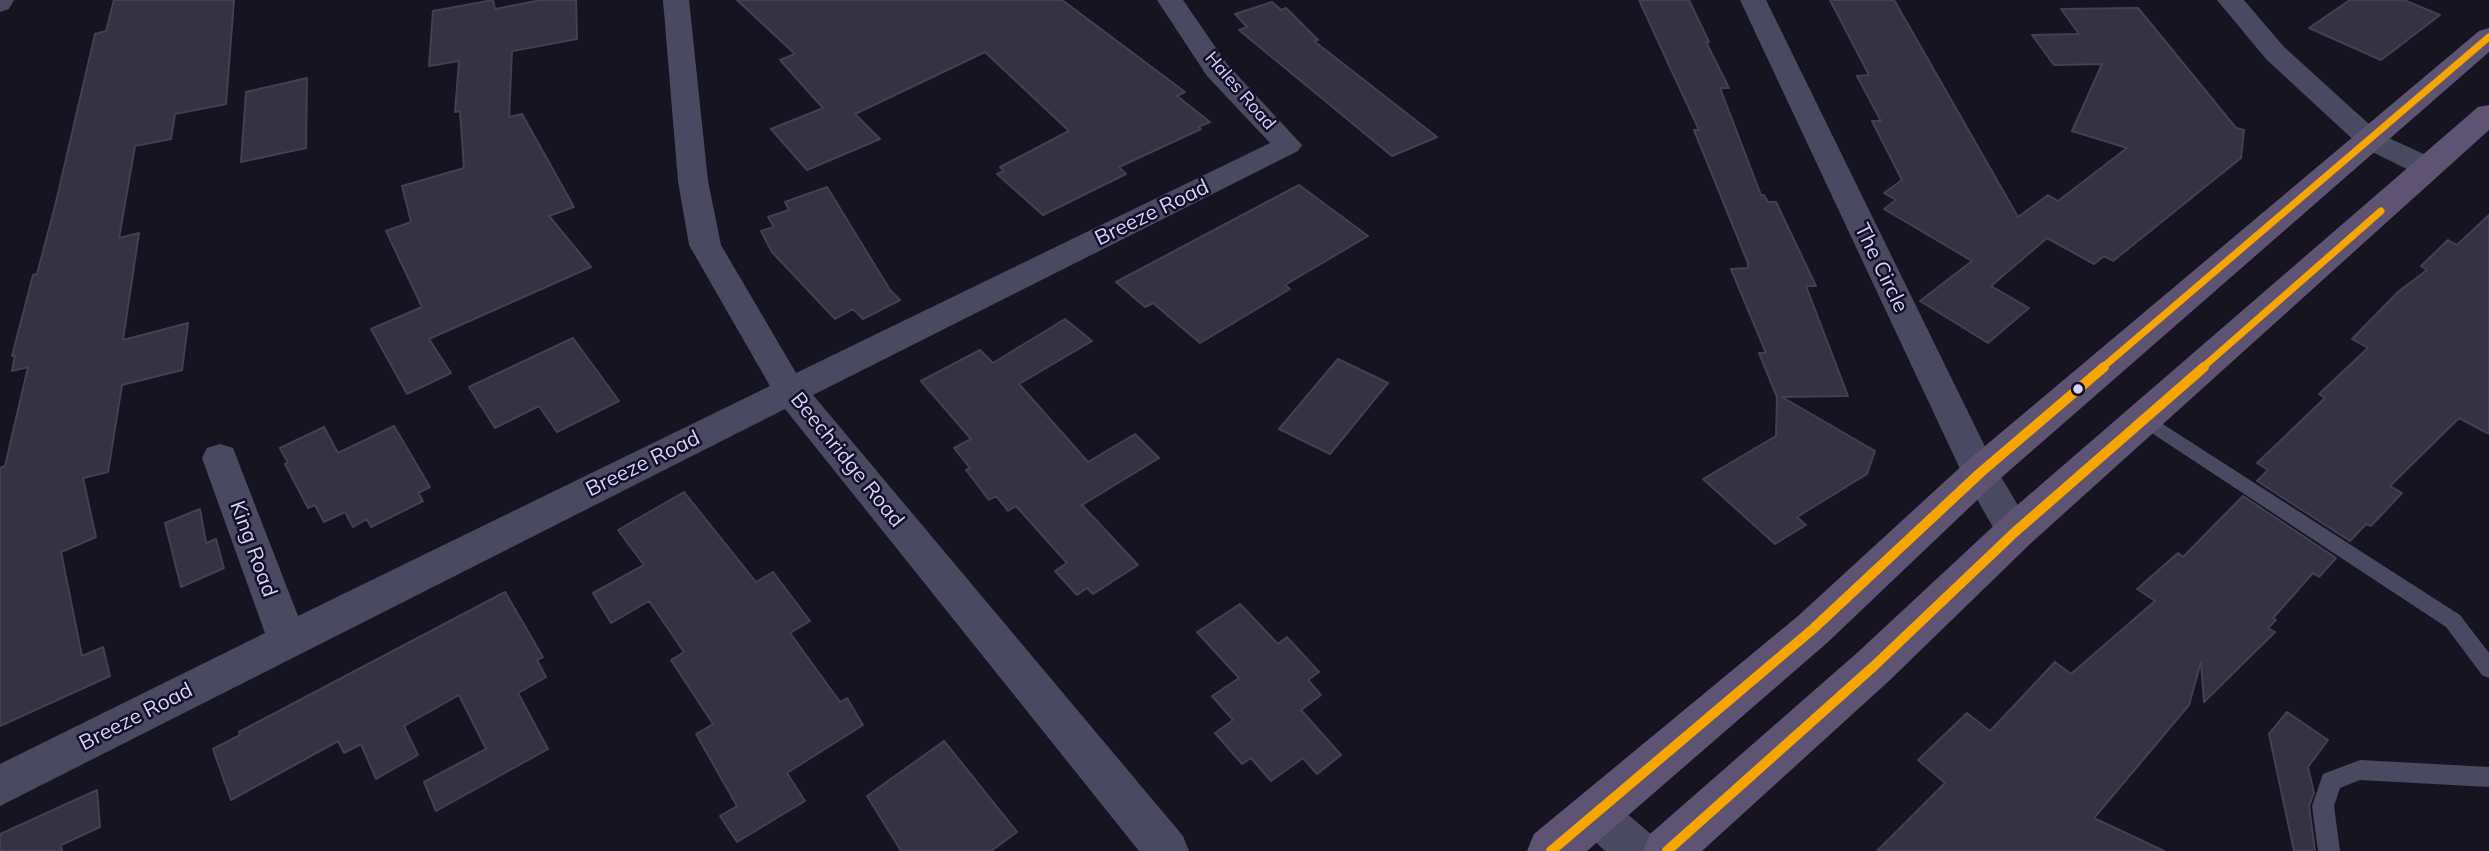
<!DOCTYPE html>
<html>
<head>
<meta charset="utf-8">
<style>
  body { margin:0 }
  canvas { display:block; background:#161421 }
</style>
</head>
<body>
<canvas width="2489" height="851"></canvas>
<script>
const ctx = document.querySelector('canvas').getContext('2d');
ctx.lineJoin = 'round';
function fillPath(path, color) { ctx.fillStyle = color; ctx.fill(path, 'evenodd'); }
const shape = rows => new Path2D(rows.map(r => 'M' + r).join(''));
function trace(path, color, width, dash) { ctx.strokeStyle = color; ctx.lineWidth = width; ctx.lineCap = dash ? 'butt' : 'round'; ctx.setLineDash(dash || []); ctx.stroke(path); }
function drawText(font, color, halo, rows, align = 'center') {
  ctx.font = font + ' Mulish,sans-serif'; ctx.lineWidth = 5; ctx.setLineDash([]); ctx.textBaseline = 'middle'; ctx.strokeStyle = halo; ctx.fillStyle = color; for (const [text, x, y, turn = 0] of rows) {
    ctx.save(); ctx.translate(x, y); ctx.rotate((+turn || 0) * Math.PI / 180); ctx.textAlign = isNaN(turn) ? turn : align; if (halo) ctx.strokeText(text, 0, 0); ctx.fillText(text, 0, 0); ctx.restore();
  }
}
const building = shape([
  [114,0,234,0,226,104,175,114,171,139,135,146,119,238,139,233,123,340,188,323,182,370,122,385,108,472,83,478,96,537,61,552,82,656,103,647,110,676,0,726,0,468,5,466,28,367,12,371,15,355,12,356,33,275,37,274,56,202,95,34,106,31,114,0],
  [493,0,495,9,541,0,576,0,577,39,512,51,509,117,522,114,574,207,549,216,591,267,429,339,451,373,407,394,371,329,422,307,386,231,411,222,402,186,464,168,460,111,455,112,459,61,429,66,433,11,493,0],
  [737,0,1062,0,1185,92,1177,96,1210,122,1198,127,1201,129,1119,167,1126,174,1043,215,997,174,1004,171,1000,167,1069,131,985,52,855,114,880,139,807,170,771,129,823,108,780,60,795,54,737,0],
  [1639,0,1689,0,1709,42,1706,42,1729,88,1720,88,1761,195,1764,195,1768,202,1776,202,1816,286,1806,286,1848,396,1782,397,1875,451,1867,474,1797,517,1806,525,1775,544,1703,479,1776,436,1777,397,1759,353,1766,353,1731,269,1748,268,1748,263,1694,130,1699,130,1639,0],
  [1830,0,1894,0,2018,217,2048,195,2058,201,2127,148,2072,131,2102,64,2054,65,2032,35,2079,34,2061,9,2138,8,2236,128,2244,130,2241,158,2113,261,2104,256,2094,264,2047,238,1991,286,2029,308,1988,343,1920,301,1972,261,1884,209,1896,200,1884,193,1902,180,1872,121,1881,121,1857,76,1869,75,1830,0],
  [2350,0,2404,0,2440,15,2381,60,2309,28,2350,0],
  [1272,2,1281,10,1286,8,1318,40,1314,41,1437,137,1392,156,1239,30,1247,27,1235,14,1272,2],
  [307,78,306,148,241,162,246,92,307,78],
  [1299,185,1368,236,1285,285,1290,289,1200,343,1153,303,1145,307,1116,282,1299,185],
  [827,187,890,290,900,300,863,319,853,309,835,319,772,252,761,231,774,227,768,217,789,210,785,202,827,187],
  [2489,215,2489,434,2459,418,2390,486,2402,493,2371,526,2366,524,2350,541,2257,481,2268,470,2257,463,2325,398,2319,394,2368,348,2352,339,2398,292,2427,270,2421,266,2448,240,2457,245,2489,215],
  [1065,319,1092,341,1019,384,1088,462,1135,434,1159,458,1082,505,1138,565,1093,594,1087,588,1077,595,1055,571,1067,563,1016,506,1008,511,996,496,989,500,966,470,970,468,954,448,971,439,921,381,980,350,993,363,1065,319],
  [573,338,619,401,557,432,539,406,495,428,469,387,573,338],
  [1338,359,1388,383,1330,454,1279,429,1338,359],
  [394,426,430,487,418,493,423,501,371,527,367,519,353,527,345,512,324,522,315,505,308,508,285,464,288,463,280,448,324,427,338,453,394,426],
  [684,492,756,582,773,572,810,621,790,633,840,702,847,698,863,725,787,773,805,801,737,842,720,816,737,806,696,734,713,724,671,660,684,652,649,601,611,623,593,593,644,565,618,530,684,492],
  [2243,496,2336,558,2319,577,2313,573,2273,618,2276,620,2268,628,2275,632,2204,702,2201,662,2189,705,2094,818,2164,851,1877,851,1945,783,1918,760,1967,713,1990,731,2055,662,2071,674,2155,601,2137,589,2178,553,2183,557,2243,496],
  [200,509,206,543,216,539,224,568,181,587,165,523,200,509],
  [505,592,543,657,537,660,546,677,518,693,548,749,436,811,424,782,486,749,459,695,404,726,418,755,376,779,361,744,344,753,338,741,231,800,213,749,240,735,239,732,505,592],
  [1240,604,1278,644,1287,637,1319,672,1308,680,1321,695,1301,710,1341,755,1317,774,1303,758,1271,781,1251,758,1242,764,1215,733,1233,720,1212,696,1239,678,1197,632,1240,604],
  [2287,712,2328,740,2308,767,2314,793,2309,806,2315,851,2294,851,2269,734,2287,712],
  [944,741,1017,832,991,851,901,851,867,796,944,741],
  [97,790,100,827,61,845,62,851,0,851,0,834,97,790]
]);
const service = shape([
  [2144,412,2460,615,2489,653,2489,678,2482,675,2446,627,2138,424,2135,419,2138,414,2144,412],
  [2360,760,2489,767,2489,787,2360,780,2340,788,2334,806,2340,851,2318,851,2312,806,2323,774,2360,760]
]);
const minor = shape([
  [0,0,14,0,9,9,0,12,0,0],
  [663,0,689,0,708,181,721,245,796,373,1270,143,1207,76,1157,0,1183,0,1227,64,1302,145,1298,151,813,395,1183,836,1189,851,1139,851,785,409,0,806,0,764,265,633,202,458,207,448,220,444,233,448,298,616,770,386,689,245,678,181,663,0],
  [1740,0,1766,0,1995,467,2034,532,2028,543,2015,547,2002,543,1962,473,1740,0],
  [2217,0,2244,0,2284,47,2380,134,2439,161,2444,168,2439,175,2429,177,2419,175,2360,146,2266,59,2217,0],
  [1595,793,1610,799,1653,836,1659,851,1605,851,1580,827,1573,813,1580,799,1595,793]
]);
const primary = shape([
  [2489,28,2489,52,1994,484,1828,642,1587,851,1527,851,1534,834,1798,616,1966,462,2479,31,2489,28],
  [2489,105,2489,130,2030,544,1890,680,1702,851,1643,851,1650,834,1858,652,2000,520,2478,107,2489,105]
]);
const bus1Far1 = shape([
  [2102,368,2489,37],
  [2202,368,2381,211]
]);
const bus1 = shape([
  [1551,851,1813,629,1980,473,2104,367],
  [1667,851,1874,666,2015,532,2204,367]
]);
const markers = [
  [2078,389,6,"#d9d4ff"]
];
const farStreetnames = [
  ["Hales Road",1240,91,49]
];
const streetNames = [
  ["Breeze Road",1152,213,-26],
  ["The Circle",1881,268,64],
  ["Beechridge Road",847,460,51],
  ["Breeze Road",643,464,-26],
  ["King Road",253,549,70],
  ["Breeze Road",136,717,-27]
];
fillPath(building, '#343243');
trace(building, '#433f54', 2);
fillPath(service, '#4a4962');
fillPath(minor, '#4a4962');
fillPath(primary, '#5e5373');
trace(bus1Far1, '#f7a600', 7);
trace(bus1, '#f7a600', 10);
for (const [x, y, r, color] of markers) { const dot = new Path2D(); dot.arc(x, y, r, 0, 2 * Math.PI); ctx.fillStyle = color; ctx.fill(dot); trace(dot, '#130f26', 2.5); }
drawText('18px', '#d9d4ff', '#130f26', farStreetnames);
drawText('21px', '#d9d4ff', '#130f26', streetNames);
</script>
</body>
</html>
